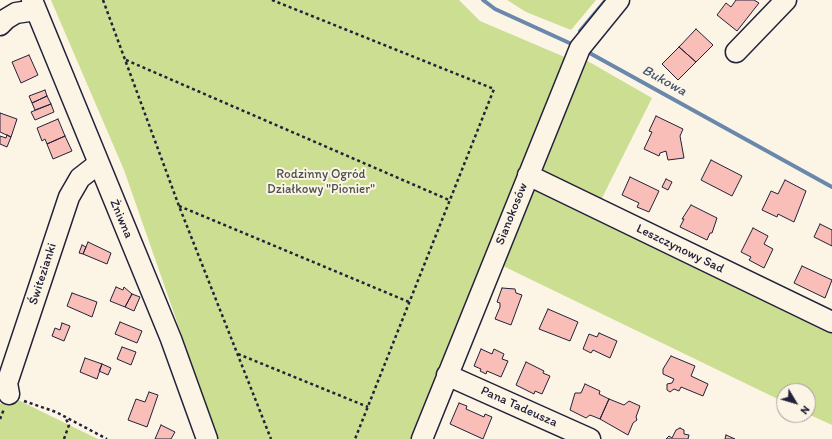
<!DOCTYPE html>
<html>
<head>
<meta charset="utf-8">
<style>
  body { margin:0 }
  #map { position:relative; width:832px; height:439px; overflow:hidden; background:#fcf5e5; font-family:Itim,sans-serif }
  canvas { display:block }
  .north { position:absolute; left:776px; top:383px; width:40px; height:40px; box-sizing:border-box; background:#fcf5e5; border:1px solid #a5a1a1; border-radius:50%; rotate:128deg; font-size:11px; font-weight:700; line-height:16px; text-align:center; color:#22223b }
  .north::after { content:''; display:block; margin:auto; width:14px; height:18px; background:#22223b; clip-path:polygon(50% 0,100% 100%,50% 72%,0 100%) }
</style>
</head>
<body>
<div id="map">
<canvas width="832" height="439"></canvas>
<div class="north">N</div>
</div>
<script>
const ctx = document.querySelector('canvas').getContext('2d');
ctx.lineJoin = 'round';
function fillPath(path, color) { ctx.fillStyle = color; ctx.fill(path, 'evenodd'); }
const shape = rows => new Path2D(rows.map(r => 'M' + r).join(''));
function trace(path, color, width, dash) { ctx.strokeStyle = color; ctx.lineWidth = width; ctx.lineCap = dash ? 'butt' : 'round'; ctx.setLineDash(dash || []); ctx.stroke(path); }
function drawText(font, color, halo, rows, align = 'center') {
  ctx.font = font + ' Itim,sans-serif'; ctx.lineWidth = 4; ctx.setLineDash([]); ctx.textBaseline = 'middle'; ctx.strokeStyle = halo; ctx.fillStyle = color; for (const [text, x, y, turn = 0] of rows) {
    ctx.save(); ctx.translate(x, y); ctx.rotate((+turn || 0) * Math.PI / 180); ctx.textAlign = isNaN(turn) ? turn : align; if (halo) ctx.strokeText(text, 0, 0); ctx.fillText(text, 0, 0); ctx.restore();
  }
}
const green = shape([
  [51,0,459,0,480,21,567,58,416,439,218,439,124,170],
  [507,0,596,0,571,30,526,12],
  [584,59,652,98,600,202,540,173],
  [537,184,832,331,832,425,808,414,808,391,784,391,784,402,503,266],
  [4,393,69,425,98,439,0,439,0,405]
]);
const stream = shape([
  [483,0,495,9,576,46],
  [580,31,606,0],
  [586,51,832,187]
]);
const building = shape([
  [736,0,754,0,759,3,737,31,717,15,726,3,731,7,736,0],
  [696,29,713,45,696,62,679,47,696,29],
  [679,47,696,62,678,80,662,64,679,47],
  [29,55,38,75,21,83,12,62,29,55],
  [45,90,47,96,32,103,29,96,45,90],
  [47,96,51,104,35,110,32,103,47,96],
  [51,104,54,112,35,120,31,112,51,104],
  [0,113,17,119,11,137,0,132,0,113],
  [656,116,683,129,680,136,684,158,668,160,666,151,660,153,659,156,644,149,652,132,649,131,656,116],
  [58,119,65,136,47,144,45,139,42,141,37,128,58,119],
  [7,135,11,137,7,147,0,144,0,136,6,138,7,135],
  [65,136,72,151,53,159,47,144,65,136],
  [711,160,742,176,732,196,701,180,711,160],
  [630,177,659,191,649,212,637,207,639,203,622,195,630,177],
  [666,179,672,182,668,190,662,187,666,179],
  [785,180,806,191,794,222,778,214,777,217,762,210,771,191,778,194,785,180],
  [691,205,717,218,712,233,710,233,707,240,680,227,684,219,682,219,691,205],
  [820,224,832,230,832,246,814,237,820,224],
  [753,228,768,236,764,244,773,249,764,268,749,260,751,257,741,252,753,228],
  [88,242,111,253,107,264,83,254,88,242],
  [82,245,86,247,83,254,79,253,82,245],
  [802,266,832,280,825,298,794,283,802,266],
  [116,287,123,290,124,287,132,294,125,307,110,301,116,287],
  [502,288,515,289,516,293,522,295,511,325,495,319,500,307,500,303,497,302,502,288],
  [72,293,97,302,92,317,67,306,72,293],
  [132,294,140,297,134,311,125,307,132,294],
  [548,309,578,322,570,341,539,329,548,309],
  [120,322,142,331,137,343,115,334,120,322],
  [62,323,70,326,64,341,52,336,55,328,60,330,62,323],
  [599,333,617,341,610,358,593,350,591,353,583,349,589,334,597,337,599,333],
  [122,347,136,352,131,365,117,359,122,347],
  [481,349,492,354,494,349,504,354,502,359,508,361,501,377,487,371,486,374,480,371,481,369,474,366,481,349],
  [671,356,695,366,691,376,708,384,703,396,681,387,679,391,674,389,670,392,667,390,667,384,672,383,674,379,663,374,663,369,671,356],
  [85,358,102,364,97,379,80,372,85,358],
  [526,362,544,371,543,373,550,376,542,394,535,391,534,394,516,385,526,362],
  [102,364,111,368,108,375,99,371,102,364],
  [585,384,600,391,599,394,609,399,600,419,590,415,586,418,570,410,575,393,581,393,585,384],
  [149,392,158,395,147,427,128,420,136,399,145,402,149,392],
  [609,399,624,405,629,401,640,406,636,417,637,420,633,423,628,435,600,419,609,399],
  [459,403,467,406,466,409,484,417,485,414,492,417,483,439,450,424,459,403],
  [161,425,175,432,171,439,155,439,161,425],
  [680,428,684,430,684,434,689,435,688,439,666,439,669,436,672,438,676,430,680,428],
  [726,435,735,439,725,439,726,435]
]);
const path = shape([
  [103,0,179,206,271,439],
  [272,0,494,89,355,439],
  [126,60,449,200],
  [179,206,409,302],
  [238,354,368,407],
  [24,401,56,412,107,439],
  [0,419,4,409],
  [64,439,69,425,65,417]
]);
const minor = shape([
  [32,0,171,339,207,439],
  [0,25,6,19,16,13,36,10],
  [736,52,786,0],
  [528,175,832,322],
  [447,375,590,439],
  [9,394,7,383,69,197,80,178,98,164],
  [422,439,580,48,619,0]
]);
const parkNames = [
  ["Rodzinny Ogród",321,175],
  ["Działkowy \"Pionier\"",321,190]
];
const streetNames = [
  ["Sianokosów",512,214,-68],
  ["Żniwna",121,219,67],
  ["Leszczynowy Sad",680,249,26],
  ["Świtezianki",43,274,-72],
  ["Pana Tadeusza",519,407,24]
];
const waterNames = [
  ["Bukowa",664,81,29]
];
fillPath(green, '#cbde92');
trace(stream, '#6988ab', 4);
fillPath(building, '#f9beb7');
trace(building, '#22223b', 1);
trace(minor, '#22223b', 23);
trace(path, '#22223b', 2.5, [3, 3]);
trace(minor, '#fcf5e5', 20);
drawText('13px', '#4c5151', '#fcf5e5', parkNames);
drawText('13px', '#22223b', '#fcf5e5', streetNames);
drawText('italic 14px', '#455573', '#fcf5e5', waterNames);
</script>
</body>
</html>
